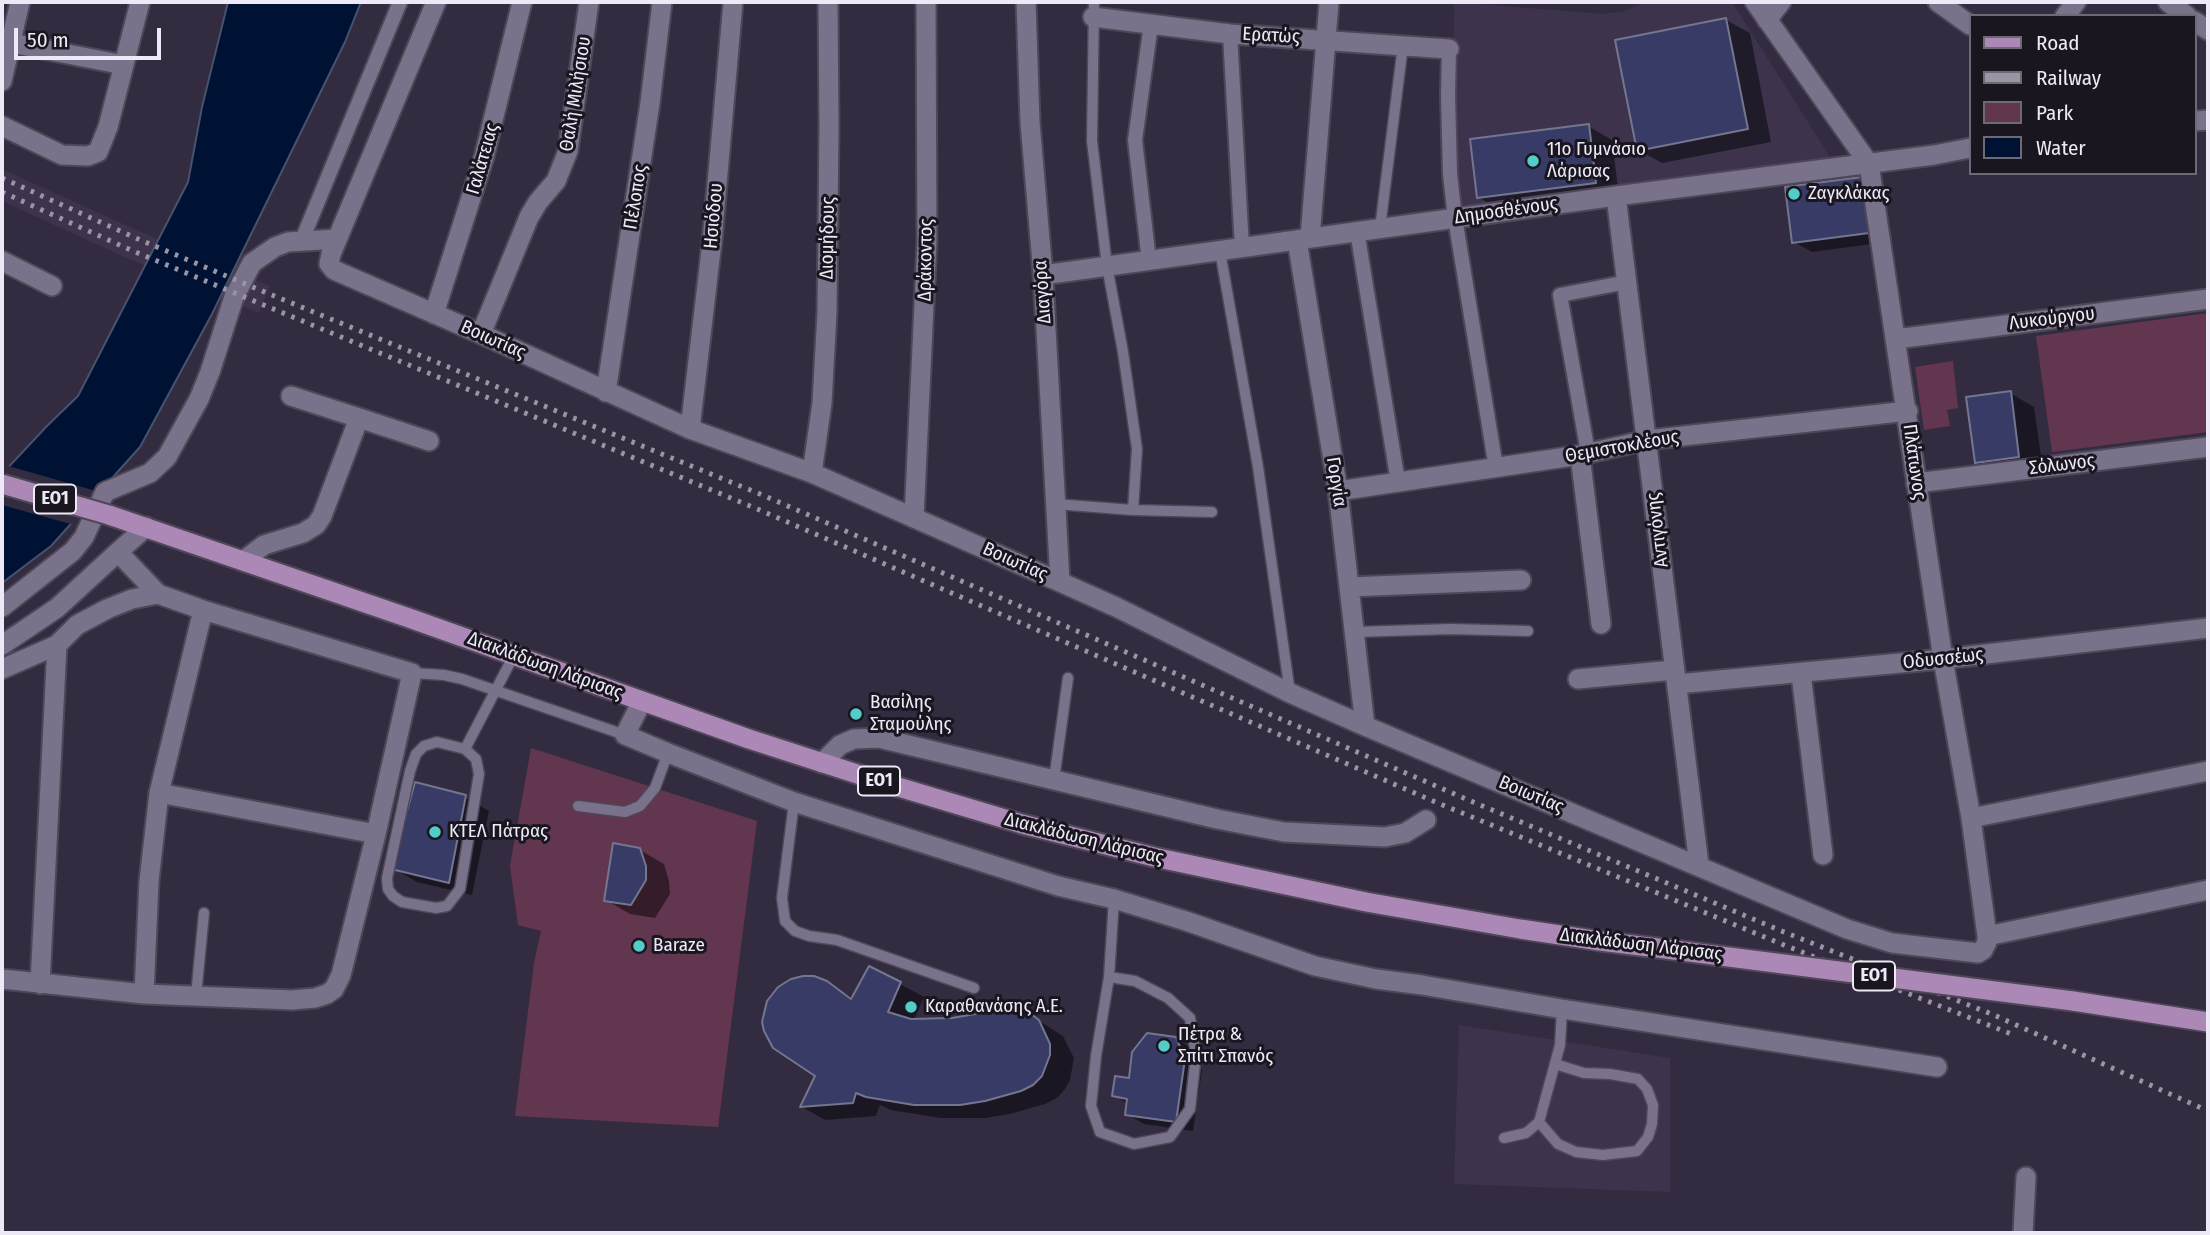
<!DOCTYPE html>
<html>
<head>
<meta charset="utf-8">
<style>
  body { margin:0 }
  #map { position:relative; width:2210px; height:1235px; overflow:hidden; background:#332c40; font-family:"Fira Sans Condensed",sans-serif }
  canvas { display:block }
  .frame { position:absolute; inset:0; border:4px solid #ede9f6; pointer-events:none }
  .legend { position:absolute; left:1969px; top:14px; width:228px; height:161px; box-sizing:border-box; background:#19161f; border:2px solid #6e6a75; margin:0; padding:9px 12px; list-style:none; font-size:21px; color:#ede9f6 }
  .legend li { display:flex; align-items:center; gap:14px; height:35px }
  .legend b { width:35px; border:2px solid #6e6a75 }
  .scale { position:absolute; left:14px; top:28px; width:147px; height:32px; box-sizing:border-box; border:4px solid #ede9f6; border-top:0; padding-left:9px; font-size:21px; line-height:24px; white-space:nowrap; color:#ede9f6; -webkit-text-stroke:5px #19161f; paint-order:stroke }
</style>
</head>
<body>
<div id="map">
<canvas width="2210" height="1235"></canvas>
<div class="frame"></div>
<ul class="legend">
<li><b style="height:9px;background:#ac88b6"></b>Road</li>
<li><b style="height:9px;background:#9a95a5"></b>Railway</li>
<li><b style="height:19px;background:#62364f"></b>Park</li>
<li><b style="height:19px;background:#001234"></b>Water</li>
</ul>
<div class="scale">50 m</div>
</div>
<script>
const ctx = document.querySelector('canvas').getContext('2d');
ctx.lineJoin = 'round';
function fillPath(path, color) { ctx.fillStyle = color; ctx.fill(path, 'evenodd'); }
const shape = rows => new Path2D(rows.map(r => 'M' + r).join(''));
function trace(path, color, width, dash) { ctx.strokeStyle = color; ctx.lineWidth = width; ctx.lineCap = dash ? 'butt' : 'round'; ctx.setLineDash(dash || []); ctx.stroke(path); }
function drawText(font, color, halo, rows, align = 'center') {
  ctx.font = font + ' "Fira Sans Condensed",sans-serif'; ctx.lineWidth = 6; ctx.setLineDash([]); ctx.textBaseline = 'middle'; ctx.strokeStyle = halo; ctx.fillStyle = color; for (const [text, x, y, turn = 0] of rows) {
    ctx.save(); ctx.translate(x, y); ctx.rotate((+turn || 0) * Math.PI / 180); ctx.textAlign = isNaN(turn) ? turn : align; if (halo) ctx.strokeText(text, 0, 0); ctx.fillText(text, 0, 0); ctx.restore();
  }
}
const built = shape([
  [1454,2,1603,14,1624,11,1646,2,1732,2,1832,160,1828,165,1458,208,1453,152],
  [2,169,141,232,270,286,259,313,129,259,2,201],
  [1459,1025,1670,1058,1670,1192,1454,1184]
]);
const green = shape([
  [2208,313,2208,432,2052,452,2036,336],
  [1953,361,1958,408,1947,410,1950,426,1924,430,1915,367],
  [531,748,757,821,718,1127,515,1116,534,963,541,931,518,925,510,866]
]);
const water = shape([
  [228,2,361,2,345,42,212,314,140,447,51,546,2,583,2,474,47,426,78,396,188,182,202,107,228,2]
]);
const pier = shape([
  [5,465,103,493,74,525,2,505,2,468]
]);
const shadow = shape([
  [1726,20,1750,33,1771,142,1662,163,1638,150],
  [1588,126,1612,140,1619,196,1502,211,1478,197],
  [1861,179,1886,242,1812,252,1794,242],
  [2010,393,2034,407,2043,470,2000,476,1976,462],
  [465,797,489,811,472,895,417,882,393,868],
  [640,850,664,864,669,881,670,894,655,918,630,914,606,900],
  [827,983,853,998,900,984,924,997,914,1020,1030,1015,1063,1036,1074,1058,1070,1080,1065,1089,1057,1098,1045,1104,1010,1114,985,1118,940,1118,891,1110,880,1105,876,1116,825,1120,802,1107,817,1075],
  [1175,1038,1193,1049,1202,1070,1193,1131,1144,1124,1127,1114,1128,1104,1114,1095]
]);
const building = shape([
  [1726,18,1748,129,1637,151,1615,40,1726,18],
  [1589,124,1596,183,1477,198,1470,139,1589,124],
  [1862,177,1869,233,1792,243,1785,187,1862,177],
  [2011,391,2019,457,1975,463,1966,397,2011,391],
  [415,782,466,795,449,883,391,869,415,782],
  [613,843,640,848,646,866,646,880,631,905,604,901,613,843],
  [869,966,901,982,888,1012,911,1019,952,1018,1016,1007,1031,1014,1039,1020,1050,1044,1050,1055,1042,1076,1033,1085,1021,1091,985,1101,960,1105,914,1105,866,1097,856,1093,853,1103,800,1107,815,1076,773,1048,764,1031,762,1022,767,1001,778,987,791,979,803,976,814,976,827,981,851,999,869,966],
  [1147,1033,1176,1037,1185,1059,1176,1122,1125,1115,1127,1099,1112,1096,1115,1076,1129,1078,1132,1052,1147,1033]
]);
const service = shape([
  [1094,2,1092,141,1107,266,1123,352,1137,449,1133,510],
  [1380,228,1403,45],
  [1220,251,1258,467,1290,693],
  [1055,504,1133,510,1212,512],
  [1354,632,1451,629,1528,631],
  [412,673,444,675,462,679,625,735],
  [465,749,476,759,479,774,460,889,447,906,436,908,402,902,393,896,388,889,387,878,410,771,416,754,424,746,437,742,465,749,514,655],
  [1054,780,1068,678],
  [794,802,782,898,785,921,795,931,809,936,837,940,974,988],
  [578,806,625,812,640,806,655,788,668,753],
  [1109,977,1135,981,1168,998,1190,1018,1196,1055,1190,1109,1170,1137,1134,1144,1100,1132,1091,1106,1096,1056,1109,977,1114,899],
  [196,996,204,913],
  [1555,1064,1584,1073,1610,1074,1638,1079,1647,1089,1653,1105,1652,1124,1648,1137,1637,1151,1603,1155,1576,1152,1558,1144,1539,1122,1560,1045,1562,1009],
  [1504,1138,1526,1133,1539,1122]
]);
const pedestrian = shape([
  [1230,34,1242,248],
  [1449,49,1448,96,1450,174,1455,218,1496,468],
  [1357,231,1398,482],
  [302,240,400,2],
  [1149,261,1135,140,1151,24],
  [1588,453,1560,295,1627,282]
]);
const minor = shape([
  [436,2,331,254,329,264,334,270,481,334,690,429,812,473,1060,582,1116,607,1290,693,1365,726,1847,929,1892,943,1978,953,1983,950,1987,942,1987,936,1971,818,1943,659,1869,164,1755,2],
  [1026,2,1030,122,1043,275,1060,582],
  [1938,2,1970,25],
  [2168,2,2187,16],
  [2065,16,2076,2],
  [1093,17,1230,34,1449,49],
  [1767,20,1781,2],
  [2194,21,2208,30],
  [11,43,124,65],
  [2,81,20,2],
  [2194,121,2208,120],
  [2,126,62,155,88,156,98,152,108,127,140,2],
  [1616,196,1699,865],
  [1310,238,1329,2],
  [1297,240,1338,491,1365,726],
  [2,261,52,286],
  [1043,275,1616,196,1934,155,1970,148],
  [434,314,484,157,522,2],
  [481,334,529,217,538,202,556,181,568,151,589,2],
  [1896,339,2208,299],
  [606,392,650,103,662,2],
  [291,396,359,418],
  [690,429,712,242,733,2],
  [1580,455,1601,624],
  [812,473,822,403,827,312,829,127,828,2],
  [1916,483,2208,447],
  [1338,491,1580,455,1647,440,1908,411],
  [914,518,927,241,926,2],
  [243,561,264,545,303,533,316,525,322,516,359,418,429,441],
  [1349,587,1521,580],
  [2,607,73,551,84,537,105,492,150,473,167,457,199,399,210,372,234,297,252,263,275,247,288,242,337,239],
  [2,645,57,608,118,552],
  [2,669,57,645,77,625,107,609,132,599,158,594],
  [1801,674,1823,855],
  [1578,679,1674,670],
  [1677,684,1943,659,2208,628],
  [642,701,625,735,668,753,794,802,1058,886,1114,899,1186,921,1315,966,1376,979,1422,985,1562,1009,1937,1067],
  [822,763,840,745,854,739,879,738,1217,819,1284,832,1385,837,1405,833,1426,820],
  [159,793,376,834],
  [1971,818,2208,771],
  [1987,936,2208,890],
  [2,979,144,994,292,1000,315,998,327,994,334,989,341,975,376,834,412,673,203,610,158,594,118,552,146,527],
  [40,984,57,645],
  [144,994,149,881,159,793,203,610],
  [2023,1233,2026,1177]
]);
const primary = shape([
  [109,515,409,618,749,739,885,783,1022,824,1154,857,1366,902,1520,929,1600,941,1674,950],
  [2073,1001,2208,1022]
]);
const rail = shape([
  [2,178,138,239,267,293,760,494,1466,799,1784,932,1994,1015,2208,1111],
  [2,192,133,251,755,508,1433,801,1784,945,2014,1035]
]);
const primaryBridge = shape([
  [2,484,109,515],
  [1674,950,2073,1001]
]);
const markers = [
  [1533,161,7,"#54cdc8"],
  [1794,194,7,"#54cdc8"],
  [856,714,7,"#54cdc8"],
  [435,832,7,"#54cdc8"],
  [639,946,7,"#54cdc8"],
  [911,1007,7,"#54cdc8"],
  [1164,1046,7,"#54cdc8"]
];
const shields = [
  [55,499,42],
  [879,781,42],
  [1874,976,42]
];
const shieldNames = [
  ["ΕΟ1",55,499],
  ["ΕΟ1",879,781],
  ["ΕΟ1",1874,976]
];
const streetNames = [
  ["Ερατώς",1271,36,3],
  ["Θαλή Μιλήσιου",576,94,-81],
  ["Γαλάτειας",483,159,-74],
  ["Πέλοπος",636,197,-81],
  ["Δημοσθένους",1506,211,-8],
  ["Ησιόδου",714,216,-85],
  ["Διομήδους",828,238,-89],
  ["Δράκοντος",926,260,-89],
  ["Διαγόρα",1043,292,-94],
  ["Λυκούργου",2052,319,-7],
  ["Βοιωτίας",493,340,24],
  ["Θεμιστοκλέους",1622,447,-10],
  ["Πλάτωνος",1914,462,82],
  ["Σόλωνος",2062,465,-7],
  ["Γοργία",1336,482,81],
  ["Αντιγόνης",1658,530,-97],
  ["Βοιωτίας",1015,562,24],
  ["Οδυσσέως",1943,659,-6],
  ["Διακλάδωση Λάρισας",545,666,20],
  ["Βοιωτίας",1531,795,23],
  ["Διακλάδωση Λάρισας",1084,839,14],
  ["Διακλάδωση Λάρισας",1641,945,7]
];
const poiNames = [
  ["11ο Γυμνάσιο",1547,150],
  ["Λάρισας",1547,172],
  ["Ζαγκλάκας",1808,194],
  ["Βασίλης",870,703],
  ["Σταμούλης",870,725],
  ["ΚΤΕΛ Πάτρας",449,832],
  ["Baraze",653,946],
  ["Καραθανάσης Α.Ε.",925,1007],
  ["Πέτρα &",1178,1035],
  ["Σπίτι Σπανός",1178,1057]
];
fillPath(built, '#3d334d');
fillPath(green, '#62364f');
fillPath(water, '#001234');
trace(water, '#47526e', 2);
fillPath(pier, '#332c40');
fillPath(shadow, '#0007');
fillPath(building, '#383b66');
trace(building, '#73768e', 2);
trace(service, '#4d4758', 13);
trace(pedestrian, '#4d4758', 18);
trace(minor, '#4d4758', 23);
trace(primary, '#4d4758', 23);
trace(service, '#7a728a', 10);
trace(pedestrian, '#7a728a', 14);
trace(minor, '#7a728a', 19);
trace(primary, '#ac88b6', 19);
trace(rail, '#9a95a5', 5, [3.5, 7]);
trace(primaryBridge, '#4d4758', 23, []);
trace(primaryBridge, '#ac88b6', 19);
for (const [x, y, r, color] of markers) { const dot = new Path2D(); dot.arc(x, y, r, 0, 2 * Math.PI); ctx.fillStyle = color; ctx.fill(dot); trace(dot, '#19161f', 2.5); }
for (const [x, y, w] of shields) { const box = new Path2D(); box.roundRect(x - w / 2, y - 14.5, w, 29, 5); ctx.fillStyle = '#19161f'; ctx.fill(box); trace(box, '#ede9f6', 2); }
drawText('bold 18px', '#ede9f6', null, shieldNames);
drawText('19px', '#ede9f6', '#19161f', streetNames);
drawText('19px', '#ede9f6', '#19161f', poiNames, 'left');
</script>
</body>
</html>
